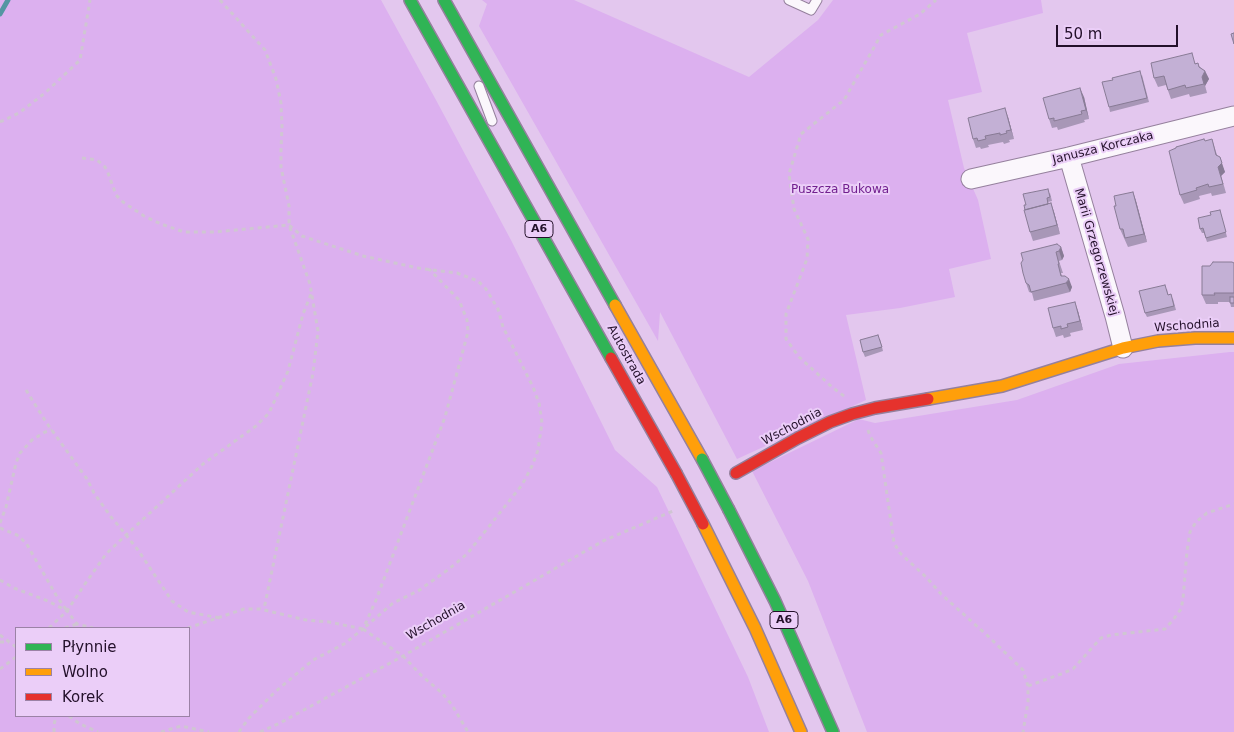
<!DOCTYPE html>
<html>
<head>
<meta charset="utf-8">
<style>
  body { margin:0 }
  #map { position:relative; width:1234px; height:732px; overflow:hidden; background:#e3c7ee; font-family:"DejaVu Sans",sans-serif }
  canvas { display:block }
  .legend { position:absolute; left:15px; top:627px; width:175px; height:90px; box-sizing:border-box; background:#ebcef8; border:1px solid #9b82a6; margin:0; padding:6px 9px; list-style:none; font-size:15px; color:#23102a }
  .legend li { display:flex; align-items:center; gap:10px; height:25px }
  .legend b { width:25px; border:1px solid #9b82a6 }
  .scale { position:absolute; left:1056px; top:25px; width:122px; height:22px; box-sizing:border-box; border:2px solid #23102a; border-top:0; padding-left:6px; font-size:15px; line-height:18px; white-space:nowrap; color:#23102a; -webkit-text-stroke:4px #ebcef8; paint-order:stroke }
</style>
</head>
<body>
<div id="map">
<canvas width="1234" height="732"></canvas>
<ul class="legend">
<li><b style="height:6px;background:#30b455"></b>Płynnie</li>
<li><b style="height:6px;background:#ff9f0a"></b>Wolno</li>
<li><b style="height:6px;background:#e5322d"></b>Korek</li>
</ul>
<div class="scale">50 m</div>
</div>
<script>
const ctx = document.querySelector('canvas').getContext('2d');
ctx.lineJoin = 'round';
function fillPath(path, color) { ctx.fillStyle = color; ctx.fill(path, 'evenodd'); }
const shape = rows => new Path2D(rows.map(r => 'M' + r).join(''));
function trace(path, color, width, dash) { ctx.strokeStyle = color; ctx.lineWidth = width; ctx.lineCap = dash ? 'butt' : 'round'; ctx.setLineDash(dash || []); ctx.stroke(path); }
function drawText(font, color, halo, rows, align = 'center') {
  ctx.font = font + ' "DejaVu Sans",sans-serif'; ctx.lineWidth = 4; ctx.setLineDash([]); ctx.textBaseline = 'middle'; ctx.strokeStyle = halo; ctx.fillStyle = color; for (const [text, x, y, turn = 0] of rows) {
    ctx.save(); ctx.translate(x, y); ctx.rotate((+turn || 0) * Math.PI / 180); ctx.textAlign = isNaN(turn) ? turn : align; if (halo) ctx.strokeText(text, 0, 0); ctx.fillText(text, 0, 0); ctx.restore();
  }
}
const green = shape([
  [0,0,381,0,436,100,512,242,615,450,657,487,748,677,769,732,0,732],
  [16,628,189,628,189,716,16,716],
  [482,0,574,0,749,77,818,20,833,0,1041,0,1043,13,967,33,982,92,948,100,964,168,978,200,991,259,949,269,955,297,900,308,846,315,866,400,737,459,660,312,658,341,479,26,487,4],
  [1230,352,1234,352,1234,732,867,732,808,581,752,471,859,419,875,423,1017,400,1119,364]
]);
const stream = shape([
  [0,14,8,0]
]);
const path = shape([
  [220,0,265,50,276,79,281,103,282,126,281,150,281,167,289,206,289,225,310,284,318,331,313,373,264,609],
  [0,122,19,113,45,93,80,60,90,0],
  [82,158,97,160,105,167,108,173,116,195,123,202,144,216,161,224,184,232,214,232,289,225,302,236,363,256,418,268,457,273,478,281,486,289,498,309,503,327,533,387,539,403,542,423,538,450,532,466,522,485,467,554,449,569,418,591,393,603,363,629,329,622,306,620,260,609,244,609,188,628],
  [26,390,46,422,87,479,94,493,111,517,122,530,138,550,172,601,188,612,220,618],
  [844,396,832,387,799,357,786,339,786,314,807,259,808,239,794,209,789,174,801,134,844,100,881,35,920,14,936,0],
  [868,430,870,436,881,453,894,543,900,553,926,577,941,594,989,637,1023,670,1028,686,1028,702,1023,732],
  [0,523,6,507,16,463,20,453,32,440,45,432,52,430],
  [0,528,17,535,26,543,56,595,67,611],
  [0,580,14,588,48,601,67,611,77,624,93,628],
  [49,628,67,611,85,584,106,554,126,535,203,464,256,426,269,413,288,371,303,314,311,294],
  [65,628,77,624],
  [363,629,403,656,422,676,442,693,452,705,468,732],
  [0,635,16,647],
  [0,642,9,642],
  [0,669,16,657],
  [1028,686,1061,674,1073,669,1101,638,1111,635,1165,629,1173,620,1181,609,1183,599,1187,551,1190,532,1196,522,1207,513,1234,504],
  [69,716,80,724,98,732],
  [54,732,54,725,56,716],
  [161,732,181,726,209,732],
  [239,732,249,718,275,692,313,660,344,644,363,629,376,600,445,417,468,332,467,320,459,300,429,269],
  [260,732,280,723,403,656,603,541,673,511]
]);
const lane = shape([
  [789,0,811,10,817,0],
  [479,86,492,121]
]);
const street = shape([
  [1069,157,1115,316,1123,348],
  [971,179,1069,157,1234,116]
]);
const fast = shape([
  [410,0,611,358],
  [444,0,615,305],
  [729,510,775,601,833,732]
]);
const slow = shape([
  [615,305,702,459],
  [928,399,1002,386,1123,348,1158,341,1195,338,1234,338],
  [703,524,755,628,801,732]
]);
const jam = shape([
  [611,358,676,473],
  [736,473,798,438,830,422,852,414,875,408,928,399]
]);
const fastBridge = shape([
  [702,459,729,510]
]);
const jamBridge = shape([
  [676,473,703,524]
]);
const wall = shape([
  [1195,63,1205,71,1209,79,1205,86,1207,93,1190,97,1189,94,1171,99,1166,85,1158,87,1154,78],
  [1142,75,1149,102,1110,112,1109,107],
  [1084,97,1089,119,1084,120,1085,122,1058,130,1057,127,1052,128,1049,119],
  [1008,117,1014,139,1009,140,1010,142,1004,144,1003,142,988,145,989,147,981,149,980,147,976,148,973,139],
  [1212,139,1217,155,1225,172,1221,176,1226,193,1212,196,1211,193,1199,196,1200,199,1184,204,1180,195],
  [1133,192,1136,201,1147,242,1128,247,1120,229,1116,206],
  [1050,193,1052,201,1048,202,1049,204,1051,203,1054,212,1060,234,1033,241,1030,232,1025,210],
  [1220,210,1227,237,1207,242,1204,233,1202,233,1200,229,1211,215],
  [1061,247,1064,256,1062,260,1059,261,1063,273,1061,273,1062,276,1072,287,1070,292,1034,301,1032,293,1029,292,1026,283],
  [1234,263,1234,307,1231,307,1230,302,1218,302,1218,304,1206,304,1202,295,1210,266],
  [1167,289,1168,295,1173,299,1176,310,1147,317,1145,313],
  [1078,311,1083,330,1070,333,1071,336,1064,338,1063,335,1056,337,1053,328],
  [880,339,883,351,865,357,863,352]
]);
const shadedWall = shape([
  [1205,71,1209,79,1205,86,1207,93,1202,77],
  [1080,88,1084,97,1089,119,1086,110],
  [1005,108,1008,117,1014,139,1011,130],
  [1220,157,1225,172,1221,176,1226,193,1218,167],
  [1133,192,1136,201,1147,242,1144,234],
  [1051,203,1054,212,1060,234,1057,225],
  [1061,247,1064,256,1062,260,1059,251],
  [1069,279,1072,287,1070,292,1066,283],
  [1075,302,1078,311,1083,330,1080,321]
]);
const building = shape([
  [1234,33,1234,44,1231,34,1234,33],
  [1192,53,1195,64,1198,63,1199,67,1205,71,1202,77,1204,84,1186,88,1185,85,1168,90,1164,76,1154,78,1151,63,1192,53],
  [1140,71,1147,98,1109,107,1102,82,1113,80,1112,78,1140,71],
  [1080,88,1086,110,1081,111,1082,114,1054,121,1054,118,1049,119,1043,98,1080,88],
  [1005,108,1011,130,1006,131,1007,133,1000,135,1000,133,985,136,986,139,978,141,977,138,973,139,968,118,1005,108],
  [1204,139,1205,141,1212,139,1216,155,1220,157,1222,163,1218,167,1223,184,1209,187,1208,184,1196,188,1197,190,1180,195,1169,151,1176,148,1176,147,1204,139],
  [1048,189,1050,197,1047,198,1048,204,1025,210,1024,205,1026,205,1023,194,1048,189],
  [1133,192,1144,234,1125,238,1123,229,1120,229,1114,206,1116,206,1114,196,1133,192],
  [1051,203,1057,225,1030,232,1024,210,1051,203],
  [1220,210,1226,232,1206,238,1203,228,1200,229,1198,218,1211,215,1210,212,1220,210],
  [1057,244,1061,247,1059,251,1056,252,1059,264,1058,264,1061,276,1065,276,1069,279,1066,283,1031,292,1029,285,1026,283,1023,273,1021,263,1023,260,1021,253,1057,244],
  [1213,262,1232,262,1234,263,1234,293,1214,293,1215,295,1202,295,1202,266,1210,266,1213,262],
  [1165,285,1168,295,1171,294,1174,306,1145,313,1139,291,1165,285],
  [1230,297,1234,297,1234,303,1230,303,1230,297],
  [1075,302,1080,321,1067,324,1068,327,1061,329,1061,326,1053,328,1048,308,1075,302],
  [878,335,882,347,863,352,860,340,878,335]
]);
const shields = [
  [539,229,28],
  [784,620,28]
];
const shieldNames = [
  ["A6",539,229],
  ["A6",784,620]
];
const streetNames = [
  ["Janusza Korczaka",1103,148,-14],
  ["Marii Grzegorzewskiej",1096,252,74],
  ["Wschodnia",1187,326,-4],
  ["Autostrada",626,355,61],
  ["Wschodnia",792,427,-28],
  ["Wschodnia",436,621,-30]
];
const parkNames = [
  ["Puszcza Bukowa",840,190]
];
fillPath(green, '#dcb0ef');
trace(stream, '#5496a2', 5);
trace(lane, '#95809d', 11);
trace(street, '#95809d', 21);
trace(fast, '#95809d', 14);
trace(slow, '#95809d', 14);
trace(jam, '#95809d', 14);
trace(path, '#cfc6d2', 3, [4, 4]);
trace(lane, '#fbf7fc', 9);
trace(street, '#fbf7fc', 19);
trace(fast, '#30b455', 11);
trace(slow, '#ff9f0a', 11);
trace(jam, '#e5322d', 11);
trace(fastBridge, '#95809d', 14, []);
trace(jamBridge, '#95809d', 14, []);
trace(fastBridge, '#30b455', 11);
trace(jamBridge, '#e5322d', 11);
fillPath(wall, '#a897b7');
fillPath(shadedWall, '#887b95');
fillPath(building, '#c3b0d5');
trace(building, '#887b95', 1);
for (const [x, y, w] of shields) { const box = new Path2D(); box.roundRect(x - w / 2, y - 8.5, w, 17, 4); ctx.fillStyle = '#ebcef8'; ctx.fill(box); trace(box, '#23102a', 1); }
drawText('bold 11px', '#23102a', null, shieldNames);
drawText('12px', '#23102a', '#ebcef8', streetNames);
drawText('12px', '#72208f', '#ebcef8', parkNames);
</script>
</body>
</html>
